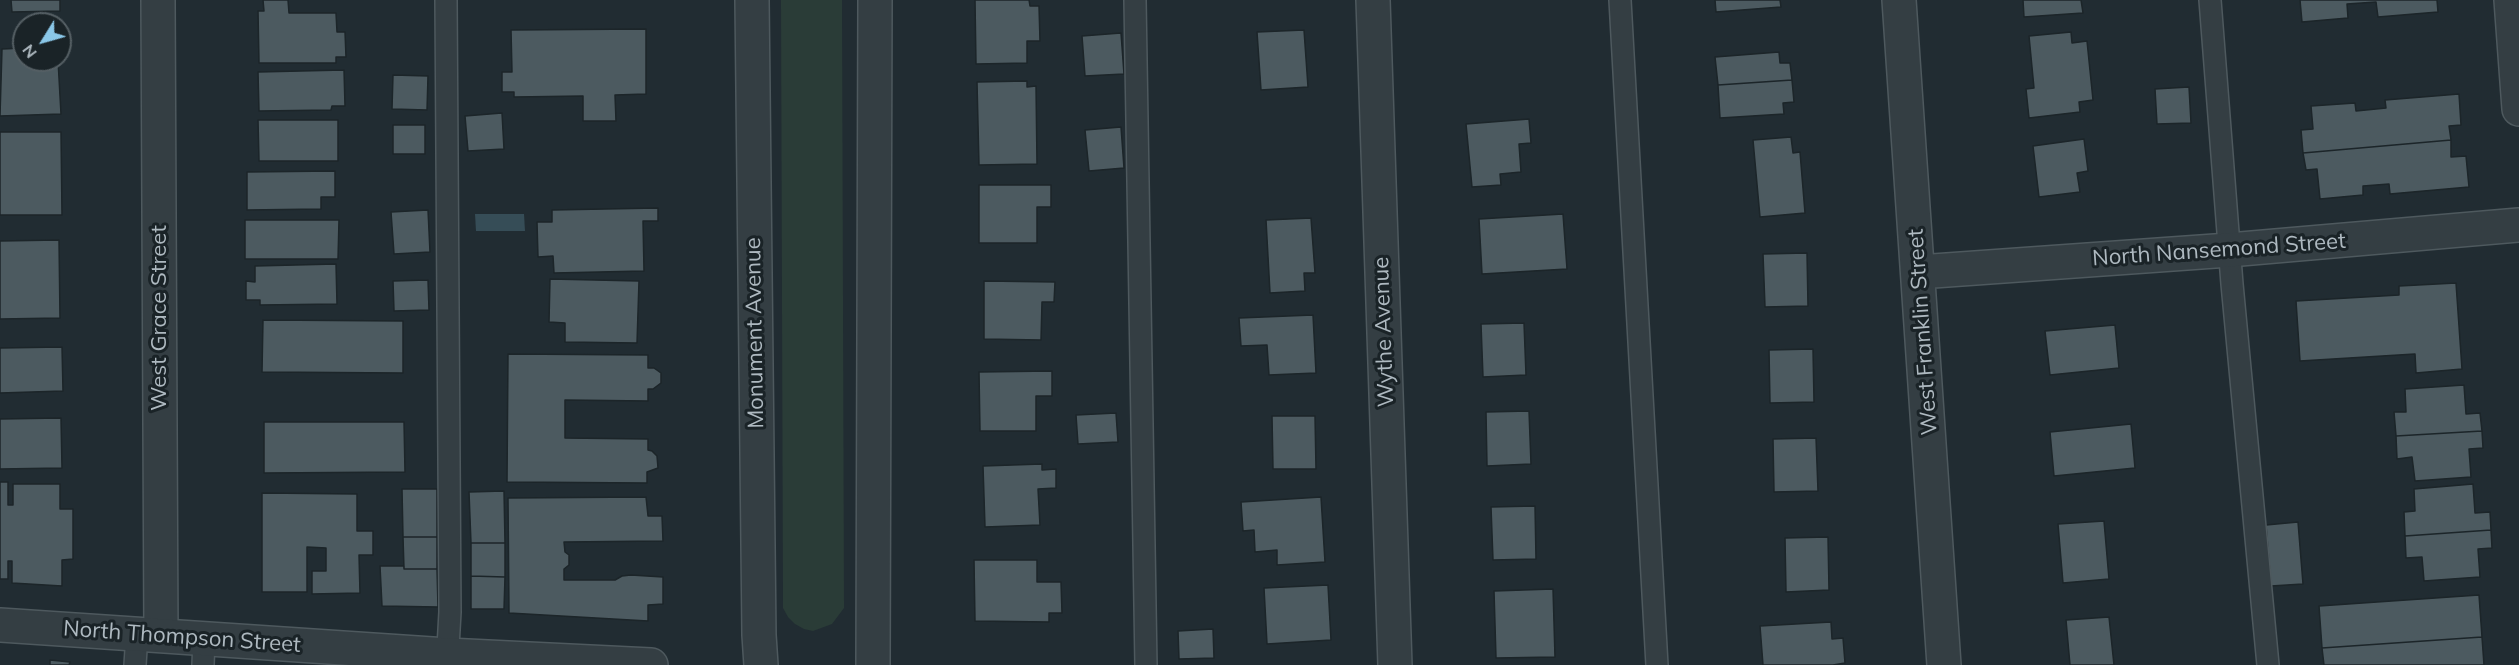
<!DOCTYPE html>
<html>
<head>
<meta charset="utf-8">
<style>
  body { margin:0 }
  #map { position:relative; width:2519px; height:665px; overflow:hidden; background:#212c32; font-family:Mulish,sans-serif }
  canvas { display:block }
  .north { position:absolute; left:12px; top:12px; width:60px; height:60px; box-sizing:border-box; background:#1a2327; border:2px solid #555f64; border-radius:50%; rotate:233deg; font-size:16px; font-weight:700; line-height:24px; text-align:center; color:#aeb9c0 }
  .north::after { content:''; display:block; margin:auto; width:21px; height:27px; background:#8ac7e8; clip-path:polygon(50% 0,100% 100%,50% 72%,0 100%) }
</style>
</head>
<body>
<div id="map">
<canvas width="2519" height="665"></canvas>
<div class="north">N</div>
</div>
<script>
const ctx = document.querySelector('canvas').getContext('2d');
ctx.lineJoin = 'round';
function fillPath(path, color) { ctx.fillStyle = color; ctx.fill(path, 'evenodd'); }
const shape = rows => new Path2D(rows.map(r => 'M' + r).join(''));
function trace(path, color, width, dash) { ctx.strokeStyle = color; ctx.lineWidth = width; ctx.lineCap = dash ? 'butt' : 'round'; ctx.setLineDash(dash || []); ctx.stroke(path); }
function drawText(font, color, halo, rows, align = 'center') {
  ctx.font = font + ' Mulish,sans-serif'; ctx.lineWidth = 6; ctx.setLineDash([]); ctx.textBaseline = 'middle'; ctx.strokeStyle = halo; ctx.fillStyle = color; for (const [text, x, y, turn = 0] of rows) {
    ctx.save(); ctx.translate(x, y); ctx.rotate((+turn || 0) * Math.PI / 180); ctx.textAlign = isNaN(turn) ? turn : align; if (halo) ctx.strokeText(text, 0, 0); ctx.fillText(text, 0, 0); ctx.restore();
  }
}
const green = shape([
  [781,0,842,0,844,608,832,624,813,631,804,629,795,624,788,617,783,608]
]);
const water = shape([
  [475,214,524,214,525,231,476,231]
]);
const building = shape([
  [11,0,60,0,60,11,12,12,11,0],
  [263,0,288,0,289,13,336,13,337,32,345,32,346,57,336,57,336,63,259,63,258,11,264,11,263,0],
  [975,0,1029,0,1030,6,1039,6,1040,41,1027,41,1027,63,976,64,975,0],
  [1715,0,1780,0,1781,7,1716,12,1715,0],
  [2023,0,2081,0,2083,13,2024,17,2023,0],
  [2300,0,2437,0,2438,12,2378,17,2376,2,2347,4,2348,18,2302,22,2300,0],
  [646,29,646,94,615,95,616,121,583,121,583,96,514,97,514,92,502,92,502,72,512,72,511,30,646,29],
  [1304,30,1308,87,1261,90,1257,32,1304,30],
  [2071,32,2072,43,2087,41,2093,100,2079,102,2080,112,2029,118,2026,89,2034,88,2029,36,2071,32],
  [1121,33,1124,74,1085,76,1082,36,1121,33],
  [24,48,24,60,58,60,61,114,0,116,2,49,24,48],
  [1779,52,1780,63,1790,63,1792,80,1718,85,1715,57,1779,52],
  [344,70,345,106,332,106,331,110,259,111,258,72,344,70],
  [393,75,428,76,427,110,392,109,393,75],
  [1792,80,1794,102,1783,103,1784,114,1720,118,1718,85,1792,80],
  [1027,81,1027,87,1036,86,1037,164,979,165,977,82,1027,81],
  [2189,87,2191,123,2157,124,2155,89,2189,87],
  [2459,94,2461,125,2449,126,2451,140,2303,153,2301,130,2313,129,2311,106,2355,103,2356,111,2386,108,2385,100,2459,94],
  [502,113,504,149,468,151,465,116,502,113],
  [1529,119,1531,143,1519,144,1521,172,1500,174,1501,185,1472,187,1466,124,1529,119],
  [258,120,338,120,338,161,259,161,258,120],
  [393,125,425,125,425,154,393,154,393,125],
  [1121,127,1124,168,1089,171,1085,130,1121,127],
  [0,132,61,132,62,215,0,215,0,132],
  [1791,137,1793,153,1800,152,1805,213,1760,217,1753,140,1791,137],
  [2084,139,2088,171,2077,173,2080,192,2039,197,2033,146,2084,139],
  [2451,140,2451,157,2466,156,2469,187,2390,194,2389,184,2363,186,2363,195,2320,199,2317,169,2306,170,2303,153,2451,140],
  [335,171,335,197,321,197,321,209,247,210,247,172,335,171],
  [979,185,1051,185,1051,207,1037,207,1037,243,979,243,979,185],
  [658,208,658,221,643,221,644,271,554,273,553,256,538,257,537,222,552,222,552,210,658,208],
  [428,210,430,252,394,254,391,212,428,210],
  [1563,214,1567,269,1482,274,1479,219,1563,214],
  [1311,218,1315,273,1304,273,1305,291,1270,293,1266,220,1311,218],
  [245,220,339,220,338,259,245,259,245,220],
  [59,240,60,318,0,319,0,241,59,240],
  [1807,253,1808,306,1765,307,1763,254,1807,253],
  [336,264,337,304,260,305,260,300,246,300,246,281,255,282,255,266,336,264],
  [550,279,639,281,637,343,565,342,565,323,549,322,550,279],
  [428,280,429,310,394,311,393,281,428,280],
  [984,281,1055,282,1054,302,1042,302,1041,340,984,339,984,281],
  [2456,283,2462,369,2416,373,2415,354,2300,361,2296,301,2399,295,2399,286,2456,283],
  [1313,315,1316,373,1269,375,1267,345,1241,346,1239,318,1313,315],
  [263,320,403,321,403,373,262,372,263,320],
  [1524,323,1526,375,1483,377,1481,324,1524,323],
  [2115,325,2119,368,2050,375,2045,331,2115,325],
  [62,347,63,391,0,393,0,348,62,347],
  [1813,349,1814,402,1770,403,1769,350,1813,349],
  [508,354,648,355,648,368,654,368,661,373,661,383,653,389,648,389,648,401,565,400,565,438,648,439,648,450,652,451,657,456,658,468,647,472,647,483,507,482,508,354],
  [1052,371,1052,396,1036,396,1036,431,980,431,979,372,1052,371],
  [2464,385,2466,414,2480,413,2482,431,2396,436,2394,412,2406,412,2405,389,2464,385],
  [1529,411,1531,464,1487,466,1486,412,1529,411],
  [1116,413,1118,442,1078,444,1076,415,1116,413],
  [1272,416,1315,416,1316,469,1273,469,1272,416],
  [61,418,62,468,0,469,0,419,61,418],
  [264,422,404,422,405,472,264,473,264,422],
  [2131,424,2135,468,2054,476,2050,432,2131,424],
  [2482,431,2483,448,2469,449,2471,477,2415,481,2412,457,2397,459,2396,436,2482,431],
  [1816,438,1818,491,1774,492,1773,439,1816,438],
  [1042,464,1042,470,1056,469,1056,488,1038,489,1040,525,985,527,983,466,1042,464],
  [0,482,8,482,8,505,13,505,13,484,60,484,60,509,73,509,73,559,62,560,62,586,12,583,12,561,8,561,8,579,0,579,0,482],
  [2473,484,2475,513,2490,512,2491,530,2405,536,2404,512,2415,511,2414,489,2473,484],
  [402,489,437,489,437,537,403,537,402,489],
  [504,491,505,543,471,543,469,492,504,491],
  [262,493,357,494,357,531,373,531,373,555,359,555,360,593,312,594,312,571,326,571,326,548,307,547,307,592,262,592,262,493],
  [646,497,648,516,662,516,663,541,564,542,565,552,569,555,569,565,564,569,564,580,615,580,622,576,631,575,663,577,663,604,648,605,648,621,509,613,508,498,646,497],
  [1321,497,1325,562,1277,565,1277,550,1255,552,1254,530,1243,531,1241,502,1321,497],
  [1535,506,1536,559,1493,560,1491,507,1535,506],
  [2104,521,2109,579,2063,583,2058,524,2104,521],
  [2298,522,2303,584,2271,586,2266,525,2298,522],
  [2491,530,2492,548,2478,549,2480,577,2424,581,2422,557,2406,558,2405,536,2491,530],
  [403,537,437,537,437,569,404,569,403,537],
  [1828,537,1829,590,1786,592,1785,538,1828,537],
  [471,543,505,543,505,577,471,576,471,543],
  [974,560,1037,560,1037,582,1061,582,1062,613,1049,613,1049,622,975,621,974,560],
  [380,566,404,566,404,569,437,569,438,607,382,606,380,566],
  [471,576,505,577,504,609,471,609,471,576],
  [1328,585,1331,640,1267,644,1264,588,1328,585],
  [1553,589,1555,657,1496,658,1494,591,1553,589],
  [2479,595,2482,637,2322,648,2319,606,2479,595],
  [2109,617,2114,665,2070,665,2066,620,2109,617],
  [1831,622,1832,639,1843,638,1845,663,1833,665,1763,665,1760,626,1831,622],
  [1213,629,1214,658,1179,659,1178,631,1213,629],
  [2482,637,2484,665,2324,665,2322,648,2482,637],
  [50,660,70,662,69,665,50,665,50,660]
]);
const service = shape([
  [446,0,450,612,447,665],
  [1135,0,1146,665],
  [1620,0,1657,665],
  [2210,0,2232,284,2268,665],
  [135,665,137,634],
  [203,665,204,639]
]);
const minor = shape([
  [158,0,161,635],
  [1373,0,1395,665],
  [1899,0,1944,665],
  [2511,0,2519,109],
  [1919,272,2229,250,2519,225]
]);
const tertiary = shape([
  [752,0,759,635,761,665],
  [0,625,447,655,651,665],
  [873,665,875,0]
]);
const streetNames = [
  ["North Nansemond Street",2219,250,-4],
  ["West Grace Street",159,318,-90],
  ["Wythe Avenue",1384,332,-92],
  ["West Franklin Street",1923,332,-94],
  ["Monument Avenue",755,333,-91],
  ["North Thompson Street",182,637,4]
];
fillPath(green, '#2a3c37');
fillPath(water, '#364d57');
fillPath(building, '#4c5a60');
trace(building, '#1c2529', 1.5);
trace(service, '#4e595e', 24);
trace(minor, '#4e595e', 36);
trace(tertiary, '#4e595e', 36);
trace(service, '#343e43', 21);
trace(minor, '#343e43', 33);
trace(tertiary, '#343e43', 33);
drawText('22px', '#aeb9c0', '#1a2327', streetNames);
</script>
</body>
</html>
